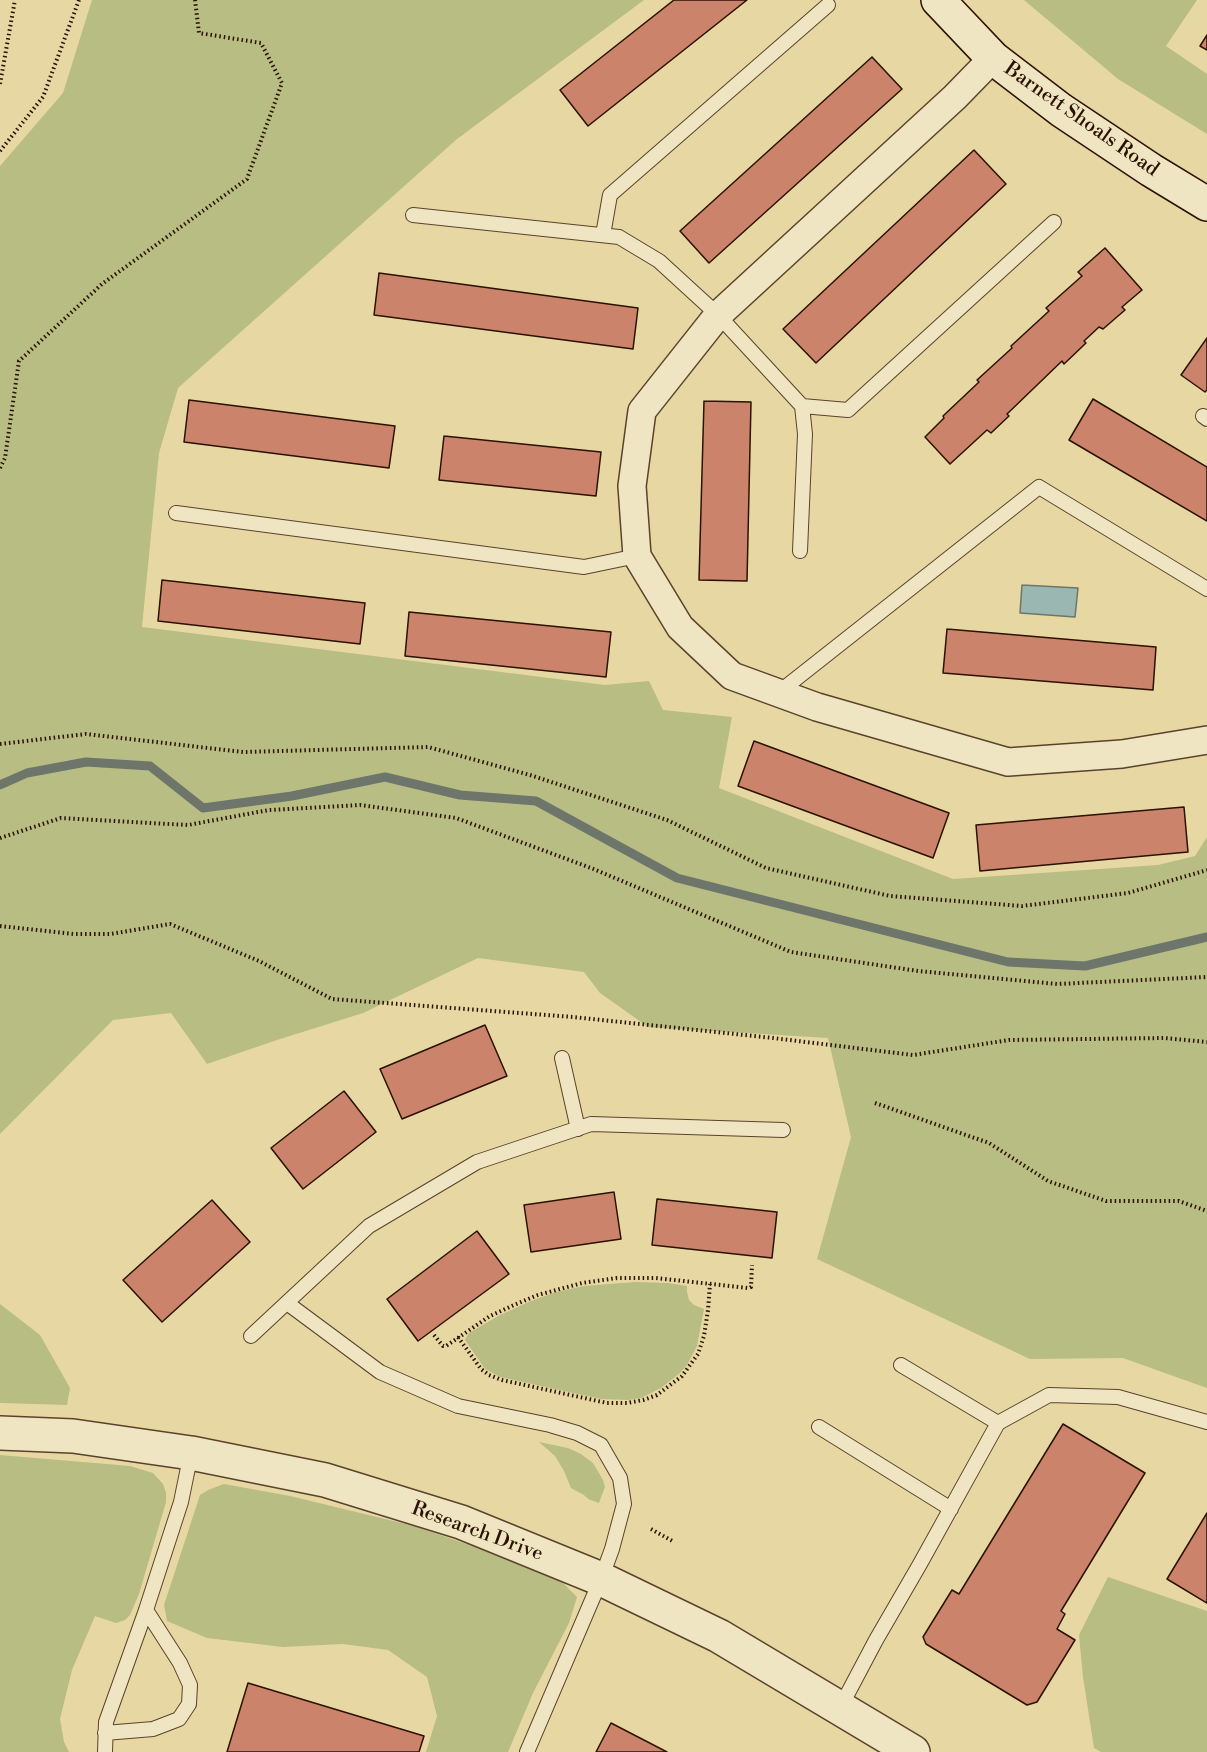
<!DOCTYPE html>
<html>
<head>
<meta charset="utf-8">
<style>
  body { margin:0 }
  canvas { display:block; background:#e6d7a3 }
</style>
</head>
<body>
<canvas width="1207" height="1752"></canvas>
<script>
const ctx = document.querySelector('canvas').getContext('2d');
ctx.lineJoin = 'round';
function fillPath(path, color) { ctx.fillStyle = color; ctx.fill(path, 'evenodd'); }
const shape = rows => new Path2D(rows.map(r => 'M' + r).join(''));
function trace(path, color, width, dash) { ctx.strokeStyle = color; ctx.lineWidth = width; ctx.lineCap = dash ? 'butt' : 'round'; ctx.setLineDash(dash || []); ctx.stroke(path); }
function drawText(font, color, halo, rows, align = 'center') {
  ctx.font = font + ' "Libre Bodoni",serif'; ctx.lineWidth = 4.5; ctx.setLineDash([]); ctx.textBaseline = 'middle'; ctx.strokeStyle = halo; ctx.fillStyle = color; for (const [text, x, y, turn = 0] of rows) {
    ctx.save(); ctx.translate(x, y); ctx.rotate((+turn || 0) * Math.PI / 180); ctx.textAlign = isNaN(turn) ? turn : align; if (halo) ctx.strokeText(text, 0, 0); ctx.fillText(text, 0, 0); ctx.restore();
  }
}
const green = shape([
  [92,0,644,0,457,139,178,388,159,453,142,627,605,685,649,681,663,710,732,717,719,788,953,879,1158,865,1195,856,1207,837,1207,1388,1123,1358,1030,1359,817,1259,851,1137,828,1038,648,1027,600,993,584,972,478,958,363,1013,277,1040,207,1064,171,1013,113,1020,0,1134,0,166,63,93],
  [1024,0,1197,0,1166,46,1207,74,1207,134,1118,79],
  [636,1282,668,1283,687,1286,687,1292,689,1300,694,1305,704,1309,697,1346,687,1365,680,1373,661,1388,641,1398,628,1400,601,1399,500,1377,485,1369,465,1340,469,1333,500,1315,531,1301,556,1292,584,1286],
  [0,1304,40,1335,70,1388,67,1405,0,1403],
  [539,1442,568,1448,581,1454,593,1463,603,1480,605,1487,599,1503,588,1499,584,1495,571,1488,564,1471,555,1456],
  [0,1455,130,1466,153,1473,163,1484,166,1493,166,1502,139,1594,130,1615,125,1620,116,1623,95,1616,72,1670,60,1719,64,1742,69,1752,0,1752],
  [224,1484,290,1496,414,1526,496,1554,558,1578,577,1597,569,1623,533,1693,508,1752,426,1752,437,1716,427,1677,388,1650,343,1644,283,1647,207,1638,167,1621,164,1605,200,1495,208,1490],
  [1108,1577,1207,1611,1207,1752,1101,1752,1094,1748,1083,1677,1079,1635]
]);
const water = shape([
  [1022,585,1078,588,1075,617,1020,613,1022,585]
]);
const stream = shape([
  [0,785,27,773,86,762,150,766,203,808,292,796,385,777,460,795,536,801,677,878,1008,962,1085,966,1207,937]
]);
const building = shape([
  [674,0,747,0,588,126,560,90,674,0],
  [1207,35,1207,50,1200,46,1207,35],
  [872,57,902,89,709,263,680,231,872,57],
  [974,150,1006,184,816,363,783,329,974,150],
  [1105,248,1142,290,1122,307,1125,310,1103,329,1099,327,1084,341,1086,343,1064,364,1062,361,1007,414,1009,416,991,433,987,430,950,464,925,437,944,418,943,416,979,382,977,380,1012,348,1011,346,1049,311,1046,308,1082,276,1078,272,1105,248],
  [379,273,638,308,633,349,374,315,379,273],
  [1207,338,1207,390,1205,392,1181,375,1207,338],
  [1093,399,1207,467,1207,521,1069,440,1093,399],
  [189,400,395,426,389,468,184,442,189,400],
  [704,401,751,402,747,581,699,580,704,401],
  [444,436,601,452,596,496,439,480,444,436],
  [162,580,365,603,360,644,158,621,162,580],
  [409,612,611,632,606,677,405,656,409,612],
  [947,629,1156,647,1153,690,943,673,947,629],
  [754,741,949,813,933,858,738,786,754,741],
  [1184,807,1188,852,980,871,976,825,1184,807],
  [485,1025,507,1076,402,1119,380,1069,485,1025],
  [344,1091,376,1132,303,1189,271,1148,344,1091],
  [614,1192,621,1239,531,1252,524,1205,614,1192],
  [657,1199,777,1212,772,1258,652,1245,657,1199],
  [212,1200,250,1242,162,1322,123,1280,212,1200],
  [477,1231,509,1274,418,1341,387,1299,477,1231],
  [1063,1424,1145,1473,1061,1611,1065,1614,1057,1629,1075,1640,1037,1702,1027,1705,926,1644,923,1637,952,1590,959,1594,1063,1424],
  [1207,1513,1207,1603,1167,1579,1207,1513],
  [248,1683,424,1736,419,1752,227,1752,248,1683],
  [611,1723,667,1752,596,1752,611,1723]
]);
const path = shape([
  [0,84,15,0],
  [0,151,43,97,79,0],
  [0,468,5,458,19,361,102,284,247,179,282,83,261,43,199,33,195,0],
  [0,744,86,734,243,752,428,747,530,775,667,820,766,868,890,896,1022,906,1128,893,1207,870],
  [0,838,61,818,188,825,269,810,360,805,456,818,591,868,791,952,918,971,1057,984,1207,977],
  [0,926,74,934,110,934,170,924,259,961,332,999,573,1017,773,1038,913,1055,1009,1040,1164,1038,1207,1042],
  [875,1103,989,1143,1048,1181,1106,1201,1179,1201,1207,1211],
  [434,1335,443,1346,446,1346,490,1316,514,1305,538,1295,582,1283,617,1278,656,1278,748,1288,751,1287,752,1265],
  [458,1337,481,1369,489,1375,502,1380,607,1403,627,1403,643,1400,657,1395,682,1376,698,1354,704,1336,708,1310,710,1284],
  [651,1529,674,1542]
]);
const service = shape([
  [413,215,619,237,659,261,718,315,802,406,805,434,800,551],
  [603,235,610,195,828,5],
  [802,406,848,410,1054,222],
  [1203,416,1207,419],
  [176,513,584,567,637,556],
  [778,693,1039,487,1207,589],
  [562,1058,578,1129],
  [287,1303,380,1372,458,1406,550,1425,577,1433,601,1445,620,1478,624,1504,612,1549,601,1579,527,1752],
  [251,1336,369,1226,477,1162,591,1124,783,1130],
  [901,1365,998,1423],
  [819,1427,951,1509],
  [840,1708,876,1640,920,1564,998,1423,1049,1395,1118,1397,1207,1422],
  [105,1733,153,1729,179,1719,189,1704,190,1685,180,1663,146,1610],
  [105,1752,106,1722,146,1610,181,1502,191,1453]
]);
const minor = shape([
  [993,58,955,97,718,315,642,411,632,486,637,556,680,627,732,676,817,707,1008,762,1122,754,1207,740]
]);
const tertiary = shape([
  [0,1433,73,1436,191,1453,325,1480,461,1522,601,1579,719,1636,913,1752]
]);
const secondary = shape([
  [938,0,993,58,1061,110,1151,170,1207,204]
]);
const streetNames = [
  ["Barnett Shoals Road",1081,120,35],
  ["Research Drive",477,1532,20]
];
fillPath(green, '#b8bd83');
fillPath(water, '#9ab7b1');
trace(water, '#6e756b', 1.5);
trace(stream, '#6e756b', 9);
fillPath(building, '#cb836c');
trace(building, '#2b1201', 1.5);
trace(service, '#5a432a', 16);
trace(minor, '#5a432a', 30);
trace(tertiary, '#5a432a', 36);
trace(secondary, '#2b1201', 36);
trace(path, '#2b1201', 4, [1.5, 3]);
trace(service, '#efe5c3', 14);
trace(minor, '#efe5c3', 27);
trace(tertiary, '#efe5c3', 33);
trace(secondary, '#efe5c3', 33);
drawText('20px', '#2b1201', '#efe5c3', streetNames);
</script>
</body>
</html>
